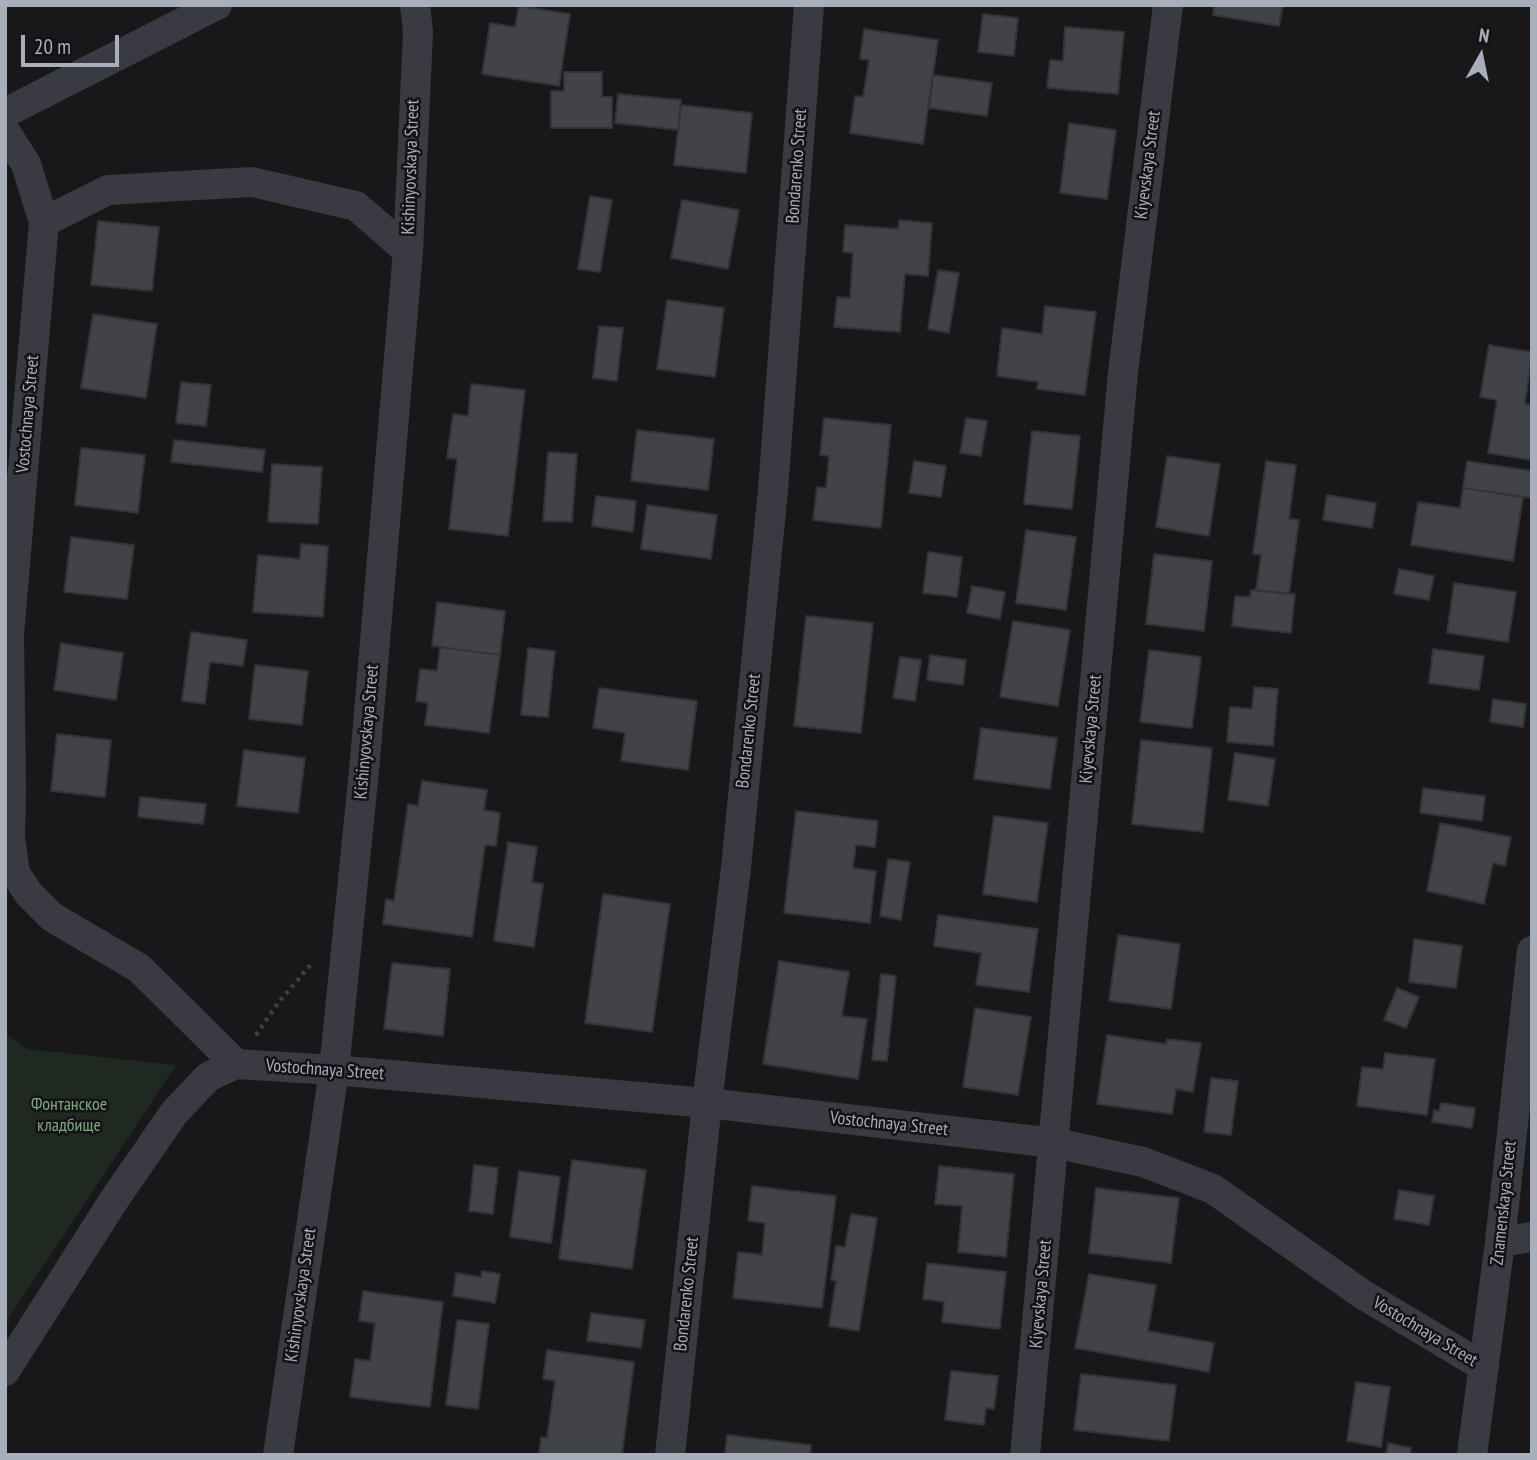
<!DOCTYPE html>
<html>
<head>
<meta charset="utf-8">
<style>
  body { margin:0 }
  #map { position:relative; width:1537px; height:1460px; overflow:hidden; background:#18181a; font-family:"PT Sans Narrow",sans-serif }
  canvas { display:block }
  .frame { position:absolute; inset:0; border:7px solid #a9aebb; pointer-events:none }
  .north { position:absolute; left:1446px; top:21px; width:70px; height:70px; -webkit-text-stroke:5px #131315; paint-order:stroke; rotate:9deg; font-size:19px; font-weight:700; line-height:28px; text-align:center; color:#a9aebb }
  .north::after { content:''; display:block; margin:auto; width:24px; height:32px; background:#a9aebb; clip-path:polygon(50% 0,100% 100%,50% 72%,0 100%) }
  .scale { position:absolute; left:21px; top:35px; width:98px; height:32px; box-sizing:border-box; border:4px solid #a9aebb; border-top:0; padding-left:9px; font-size:21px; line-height:24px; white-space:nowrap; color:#a9aebb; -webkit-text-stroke:5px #131315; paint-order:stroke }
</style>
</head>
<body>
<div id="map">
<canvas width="1537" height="1460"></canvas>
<div class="frame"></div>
<div class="north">N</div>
<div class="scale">20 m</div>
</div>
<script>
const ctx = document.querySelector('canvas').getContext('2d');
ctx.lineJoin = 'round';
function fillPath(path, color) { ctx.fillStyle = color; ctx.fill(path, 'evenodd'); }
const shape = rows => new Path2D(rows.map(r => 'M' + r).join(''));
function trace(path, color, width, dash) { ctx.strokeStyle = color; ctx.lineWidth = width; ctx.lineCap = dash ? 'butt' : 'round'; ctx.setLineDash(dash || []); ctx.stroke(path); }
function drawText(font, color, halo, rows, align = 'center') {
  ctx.font = font + ' "PT Sans Narrow",sans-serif'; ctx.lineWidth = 5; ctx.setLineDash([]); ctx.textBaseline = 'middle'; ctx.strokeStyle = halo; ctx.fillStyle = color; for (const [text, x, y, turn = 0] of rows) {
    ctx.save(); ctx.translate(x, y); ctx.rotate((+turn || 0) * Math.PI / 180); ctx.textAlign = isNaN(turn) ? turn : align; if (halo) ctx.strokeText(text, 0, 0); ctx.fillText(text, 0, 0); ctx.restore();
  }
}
const green = shape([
  [5,1033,27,1049,176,1065,5,1324]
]);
const building = shape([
  [1214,5,1283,5,1279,26,1213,15,1214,5],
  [519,6,570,14,559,86,482,74,490,23,515,27,519,6],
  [983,14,1018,18,1014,56,978,52,983,14],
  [1065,27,1124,32,1118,94,1047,88,1050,60,1063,61,1065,27],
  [864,29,938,40,923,144,850,133,855,96,863,97,869,60,860,59,864,29],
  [564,72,602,72,602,97,612,97,612,128,551,128,551,91,564,91,564,72],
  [933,75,992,83,987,116,929,108,933,75],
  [618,94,681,100,678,130,615,123,618,94],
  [681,105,752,113,746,173,674,165,681,105],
  [1069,123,1116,130,1107,199,1060,193,1069,123],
  [590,196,612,200,600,272,578,269,590,196],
  [682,200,739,210,728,269,671,258,682,200],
  [899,220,932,223,928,276,905,274,900,332,834,327,837,297,850,298,853,253,843,252,845,225,898,229,899,220],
  [98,221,159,227,152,291,91,285,98,221],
  [938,270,959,273,949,333,928,329,938,270],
  [667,300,724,308,715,377,657,369,667,300],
  [1045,306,1096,312,1085,395,1037,389,1038,382,997,376,1002,328,1042,334,1045,306],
  [93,314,157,324,146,398,81,388,93,314],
  [599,326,623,328,617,381,593,378,599,326],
  [1489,345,1532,352,1525,404,1532,405,1532,460,1488,453,1497,400,1480,397,1489,345],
  [181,382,211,385,206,426,176,423,181,382],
  [471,384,525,390,508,536,449,529,457,459,447,458,453,414,468,416,471,384],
  [824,418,891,425,881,528,813,520,817,487,826,488,829,456,820,455,824,418],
  [966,418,987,421,981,456,960,453,966,418],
  [637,430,714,439,708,490,631,481,637,430],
  [1032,431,1080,436,1072,509,1024,504,1032,431],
  [174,440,265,450,262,472,171,462,174,440],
  [81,448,145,455,138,513,75,505,81,448],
  [548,452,577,454,572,522,543,521,548,452],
  [1167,456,1220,464,1209,536,1156,527,1167,456],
  [914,461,946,466,941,497,909,493,914,461],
  [1266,461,1296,465,1289,519,1299,520,1289,594,1256,590,1261,555,1253,554,1266,461],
  [1467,461,1532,471,1532,498,1463,488,1467,461],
  [272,464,322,467,318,524,268,522,272,464],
  [1463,488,1523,497,1513,561,1411,545,1418,502,1460,508,1463,488],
  [1327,495,1376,503,1372,528,1323,520,1327,495],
  [596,496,636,501,633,532,592,526,596,496],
  [647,505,717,515,711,559,641,549,647,505],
  [1026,530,1076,537,1066,610,1016,603,1026,530],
  [71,537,134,545,127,599,64,592,71,537],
  [301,544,328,546,323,617,253,612,258,555,300,559,301,544],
  [928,552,962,557,957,597,923,593,928,552],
  [1154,554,1212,561,1204,631,1146,624,1154,554],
  [1399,569,1434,576,1429,600,1394,594,1399,569],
  [1454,583,1516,592,1508,642,1447,633,1454,583],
  [972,586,1005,592,1000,619,967,613,972,586],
  [1251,590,1295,594,1291,633,1232,626,1235,596,1250,597,1251,590],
  [437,602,505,611,500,655,432,646,437,602],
  [806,616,873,623,861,733,794,726,806,616],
  [1013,621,1070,630,1058,706,1000,697,1013,621],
  [191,632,247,640,243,666,210,662,205,704,182,701,191,632],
  [61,643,123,653,116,700,54,690,61,643],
  [440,647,500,655,489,733,425,725,428,703,416,701,420,669,437,671,440,647],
  [528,648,555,651,548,717,521,715,528,648],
  [1433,649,1484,656,1479,690,1429,683,1433,649],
  [1149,650,1201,657,1192,728,1140,722,1149,650],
  [930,655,966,660,963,685,927,680,930,655],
  [900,657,921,660,915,701,893,698,900,657],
  [255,665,308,671,302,725,249,719,255,665],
  [1254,687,1278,689,1273,746,1227,742,1230,707,1252,709,1254,687],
  [599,688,697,701,688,770,621,761,625,733,593,728,599,688],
  [1493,699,1526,704,1523,727,1490,722,1493,699],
  [981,728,1057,738,1050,789,974,779,981,728],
  [57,734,111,740,105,797,51,791,57,734],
  [1141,740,1212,748,1203,832,1132,824,1141,740],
  [244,750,305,758,298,813,237,806,244,750],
  [1235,753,1275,759,1268,806,1228,800,1235,753],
  [422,781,487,790,484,810,500,813,496,846,485,845,472,937,383,924,386,899,394,901,408,804,418,806,422,781],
  [1423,788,1485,796,1482,821,1420,813,1423,788],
  [140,797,206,804,203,824,138,817,140,797],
  [796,811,878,821,875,847,856,845,853,868,876,871,870,923,784,913,796,811],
  [994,816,1048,823,1037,902,983,894,994,816],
  [1440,823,1511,837,1505,866,1493,863,1484,904,1427,891,1440,823],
  [508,842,537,847,532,882,543,884,534,947,494,941,508,842],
  [888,859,910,862,901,920,880,916,888,859],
  [603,894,670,904,652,1032,585,1023,603,894],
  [938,915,1038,929,1029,992,976,985,981,953,934,946,938,915],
  [1118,935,1180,944,1171,1009,1109,1001,1118,935],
  [1414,939,1462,946,1456,988,1409,982,1414,939],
  [779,961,849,972,842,1016,867,1019,858,1079,763,1064,779,961],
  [392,963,450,969,443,1036,384,1029,392,963],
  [881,974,896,976,887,1061,872,1060,881,974],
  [1397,988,1419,997,1406,1028,1384,1020,1397,988],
  [975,1008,1031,1017,1018,1095,963,1087,975,1008],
  [1107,1035,1166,1044,1167,1039,1201,1043,1193,1092,1176,1089,1172,1114,1097,1104,1107,1035],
  [1385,1053,1435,1059,1427,1115,1357,1106,1362,1067,1383,1069,1385,1053],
  [1211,1078,1238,1081,1231,1135,1204,1132,1211,1078],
  [1441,1103,1475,1108,1472,1128,1432,1122,1434,1110,1439,1111,1441,1103],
  [572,1160,646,1170,632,1269,559,1259,572,1160],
  [474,1165,498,1168,493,1214,469,1211,474,1165],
  [939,1166,1014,1174,1006,1257,958,1252,962,1206,935,1204,939,1166],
  [519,1171,560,1177,551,1243,510,1237,519,1171],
  [752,1186,836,1196,822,1308,733,1298,738,1252,762,1255,765,1223,748,1221,752,1186],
  [1096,1188,1179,1198,1171,1263,1089,1253,1096,1188],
  [1399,1190,1434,1196,1429,1225,1394,1219,1399,1190],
  [851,1214,877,1218,859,1331,829,1326,836,1281,831,1280,836,1246,845,1247,851,1214],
  [927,1263,1006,1272,1000,1329,942,1322,944,1302,923,1299,927,1263],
  [482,1271,500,1274,495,1303,453,1296,456,1273,481,1277,482,1271],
  [1089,1274,1156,1285,1148,1331,1214,1343,1209,1372,1075,1348,1089,1274],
  [363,1291,443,1302,430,1407,350,1397,355,1359,370,1361,375,1323,359,1321,363,1291],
  [591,1313,645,1320,641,1348,587,1341,591,1313],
  [457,1320,489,1324,478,1409,446,1405,457,1320],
  [547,1350,634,1362,622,1455,539,1454,541,1437,547,1438,555,1381,543,1379,547,1350],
  [951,1371,998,1376,994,1409,986,1408,984,1425,945,1420,951,1371],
  [1081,1374,1176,1385,1169,1441,1074,1430,1081,1374],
  [1356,1382,1390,1387,1381,1447,1347,1441,1356,1382],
  [727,1435,811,1445,810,1455,725,1455,727,1435],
  [1388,1443,1411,1448,1410,1455,1386,1455,1388,1443]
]);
const path = shape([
  [256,1035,278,1003,313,962]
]);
const minor = shape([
  [5,113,217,5],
  [5,131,26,164,44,222,9,635,11,791,10,837,15,873,29,894,52,917,139,968,236,1064],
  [44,222,108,190,252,182,356,206,408,251],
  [1500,1242,1532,1237],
  [5,1371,114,1200,174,1113,208,1077,236,1064,334,1070,707,1103,1055,1143,1143,1162,1213,1189,1362,1294,1484,1367],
  [278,1455,334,1070,365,760,408,251,418,32,415,5],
  [670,1455,707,1103,736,868,773,490,809,5],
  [1025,1455,1123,373,1168,5],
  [1472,1455,1500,1242,1532,951]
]);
const streetNames = [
  ["Kiyevskaya Street",1148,165,-83],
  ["Bondarenko Street",797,166,-86],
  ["Kishinyovskaya Street",411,167,-88],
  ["Vostochnaya Street",28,414,-85],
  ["Kiyevskaya Street",1091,729,-85],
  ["Bondarenko Street",749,731,-84],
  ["Kishinyovskaya Street",367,732,-85],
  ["Vostochnaya Street",325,1070,4],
  ["Vostochnaya Street",889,1124,6],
  ["Znamenskaya Street",1504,1203,-84],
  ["Bondarenko Street",687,1294,-84],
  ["Kiyevskaya Street",1041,1294,-85],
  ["Kishinyovskaya Street",301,1295,-82],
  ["Vostochnaya Street",1425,1332,31]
];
const parkNames = [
  ["Фонтанское",69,1105],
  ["кладбище",69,1126]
];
fillPath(green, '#1f2921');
fillPath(building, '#424348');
trace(building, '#323237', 2);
trace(path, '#3e4047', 4.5, [3.5, 5]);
trace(minor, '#3a3b42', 30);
drawText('18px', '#a9aebb', '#131315', streetNames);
drawText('18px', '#7ea882', '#131315', parkNames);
</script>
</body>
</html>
